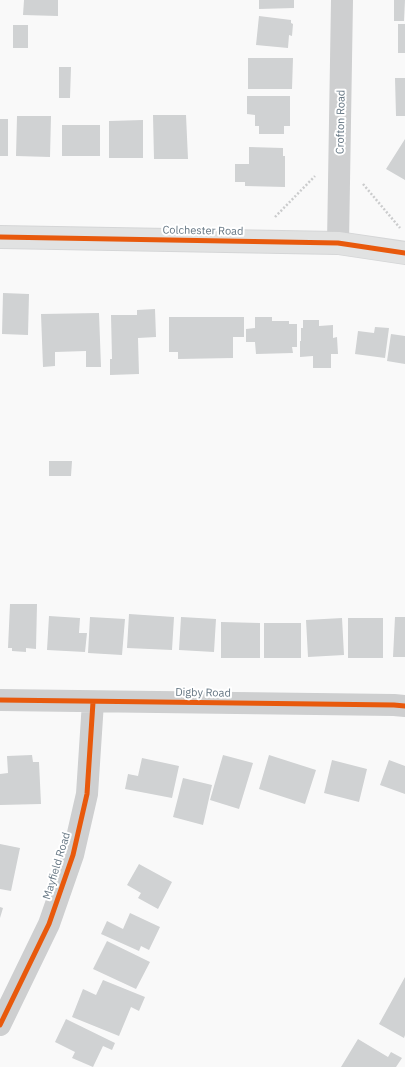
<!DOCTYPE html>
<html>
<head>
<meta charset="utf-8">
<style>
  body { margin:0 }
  canvas { display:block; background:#f9f9f9 }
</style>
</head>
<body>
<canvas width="405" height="1067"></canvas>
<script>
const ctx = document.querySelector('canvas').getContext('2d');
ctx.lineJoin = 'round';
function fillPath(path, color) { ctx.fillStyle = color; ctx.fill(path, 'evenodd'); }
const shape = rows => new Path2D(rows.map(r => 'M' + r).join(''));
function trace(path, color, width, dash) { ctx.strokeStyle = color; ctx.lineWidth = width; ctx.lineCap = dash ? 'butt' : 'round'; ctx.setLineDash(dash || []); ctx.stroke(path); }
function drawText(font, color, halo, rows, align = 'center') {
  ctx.font = font + ' "IBM Plex Sans",sans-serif'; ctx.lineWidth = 4; ctx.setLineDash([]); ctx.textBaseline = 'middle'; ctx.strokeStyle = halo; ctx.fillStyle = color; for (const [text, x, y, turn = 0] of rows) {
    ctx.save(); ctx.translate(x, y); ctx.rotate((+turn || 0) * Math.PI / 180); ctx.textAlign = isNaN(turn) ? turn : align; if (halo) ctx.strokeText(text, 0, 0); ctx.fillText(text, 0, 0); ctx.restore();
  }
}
const building = shape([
  [24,0,58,0,58,16,23,15],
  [259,0,294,0,294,8,259,9],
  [394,0,405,0,404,21,394,21],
  [259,16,291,20,291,23,293,24,292,36,289,35,288,48,256,45],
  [398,24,405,24,405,53,398,53],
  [13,25,28,25,28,48,13,48],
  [248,58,293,58,292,89,248,89],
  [59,67,71,67,70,98,59,98],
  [395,78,405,78,405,116,396,116],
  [247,96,290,96,290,126,284,126,284,134,259,134,259,126,255,126,255,115,247,114],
  [153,115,186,115,188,159,154,159],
  [17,116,51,116,50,157,16,156],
  [0,119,8,119,8,156,0,156],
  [143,120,143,158,109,158,109,121],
  [62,125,100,125,100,156,62,156],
  [405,139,405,180,386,169],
  [249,147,283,148,283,156,285,156,285,187,245,186,245,182,235,182,235,164,249,164],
  [3,293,29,294,28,335,2,334],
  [155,309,156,337,138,338,139,374,110,375,110,359,112,359,111,315,137,315,137,310],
  [99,313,101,367,86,367,86,351,55,352,55,366,43,367,41,314],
  [169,317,244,317,244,337,233,337,233,358,178,359,178,352,169,352],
  [255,317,272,317,272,321,289,321,289,324,297,324,297,347,292,347,293,353,256,354,255,342,246,342,246,329,255,328],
  [303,320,319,320,319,326,333,325,333,338,337,337,338,354,331,354,331,368,313,368,313,356,300,357,300,341,301,341,301,328,303,328],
  [375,327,389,328,385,358,355,354,358,331,374,333],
  [391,334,405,336,405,364,387,361],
  [49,461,72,461,71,476,49,476],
  [10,604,37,604,36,649,26,648,26,652,12,651,12,648,8,648],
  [129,614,174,617,172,650,127,648],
  [49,616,80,618,79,633,87,633,85,652,47,650],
  [90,617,125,619,122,655,88,653],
  [181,617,216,619,214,652,179,650],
  [395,617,405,617,405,657,393,657],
  [342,618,344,655,308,657,306,620],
  [348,618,383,618,383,658,348,658],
  [221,622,260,623,260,658,221,658],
  [264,623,301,623,301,658,264,658],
  [32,755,33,762,39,762,41,804,0,805,0,774,8,773,7,756],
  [223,755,253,763,239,809,210,800],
  [269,755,316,770,305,804,259,789],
  [142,758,179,766,172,798,125,789,128,774,138,776],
  [332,760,367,769,359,802,324,793],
  [389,760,405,766,405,794,380,785],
  [183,778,212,785,203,825,173,817],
  [0,844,20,848,11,891,0,889],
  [139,864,172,882,158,909,138,898,141,893,127,885],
  [0,907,3,908,0,918],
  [130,913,160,927,149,950,141,946,139,951,101,934,107,921,123,929],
  [107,941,150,962,136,989,93,969],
  [405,977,405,1035,404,1038,379,1024],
  [103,980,145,997,139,1011,131,1007,119,1036,72,1017,83,989,96,995],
  [66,1019,115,1043,112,1050,103,1046,93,1067,72,1058,75,1052,55,1042],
  [358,1039,388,1057,391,1052,402,1058,396,1067,341,1067]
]);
const path = shape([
  [363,184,400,228],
  [275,217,315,176]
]);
const minor = shape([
  [338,243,342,0],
  [0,700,394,705,405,706],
  [0,1025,49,924,73,855,87,794,93,702]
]);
const primary = shape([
  [0,237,338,243,405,253]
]);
const cycleway = shape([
  [0,237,338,243,405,253],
  [0,700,394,705,405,706],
  [0,1025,49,924,73,855,87,794,93,702]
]);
const streetNames = [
  ["Crofton Road",341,122,-89],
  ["Colchester Road",203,231,1],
  ["Digby Road",203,693,1],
  ["Mayfield Road",57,866,-73]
];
fillPath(building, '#d0d2d3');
trace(primary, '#d5d6d7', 24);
trace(path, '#cbcccd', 2.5, [2, 2]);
trace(minor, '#cecfd0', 22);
trace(primary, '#e1e2e2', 22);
trace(cycleway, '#e8590c', 5);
drawText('11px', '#657683', '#fff', streetNames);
</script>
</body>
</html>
